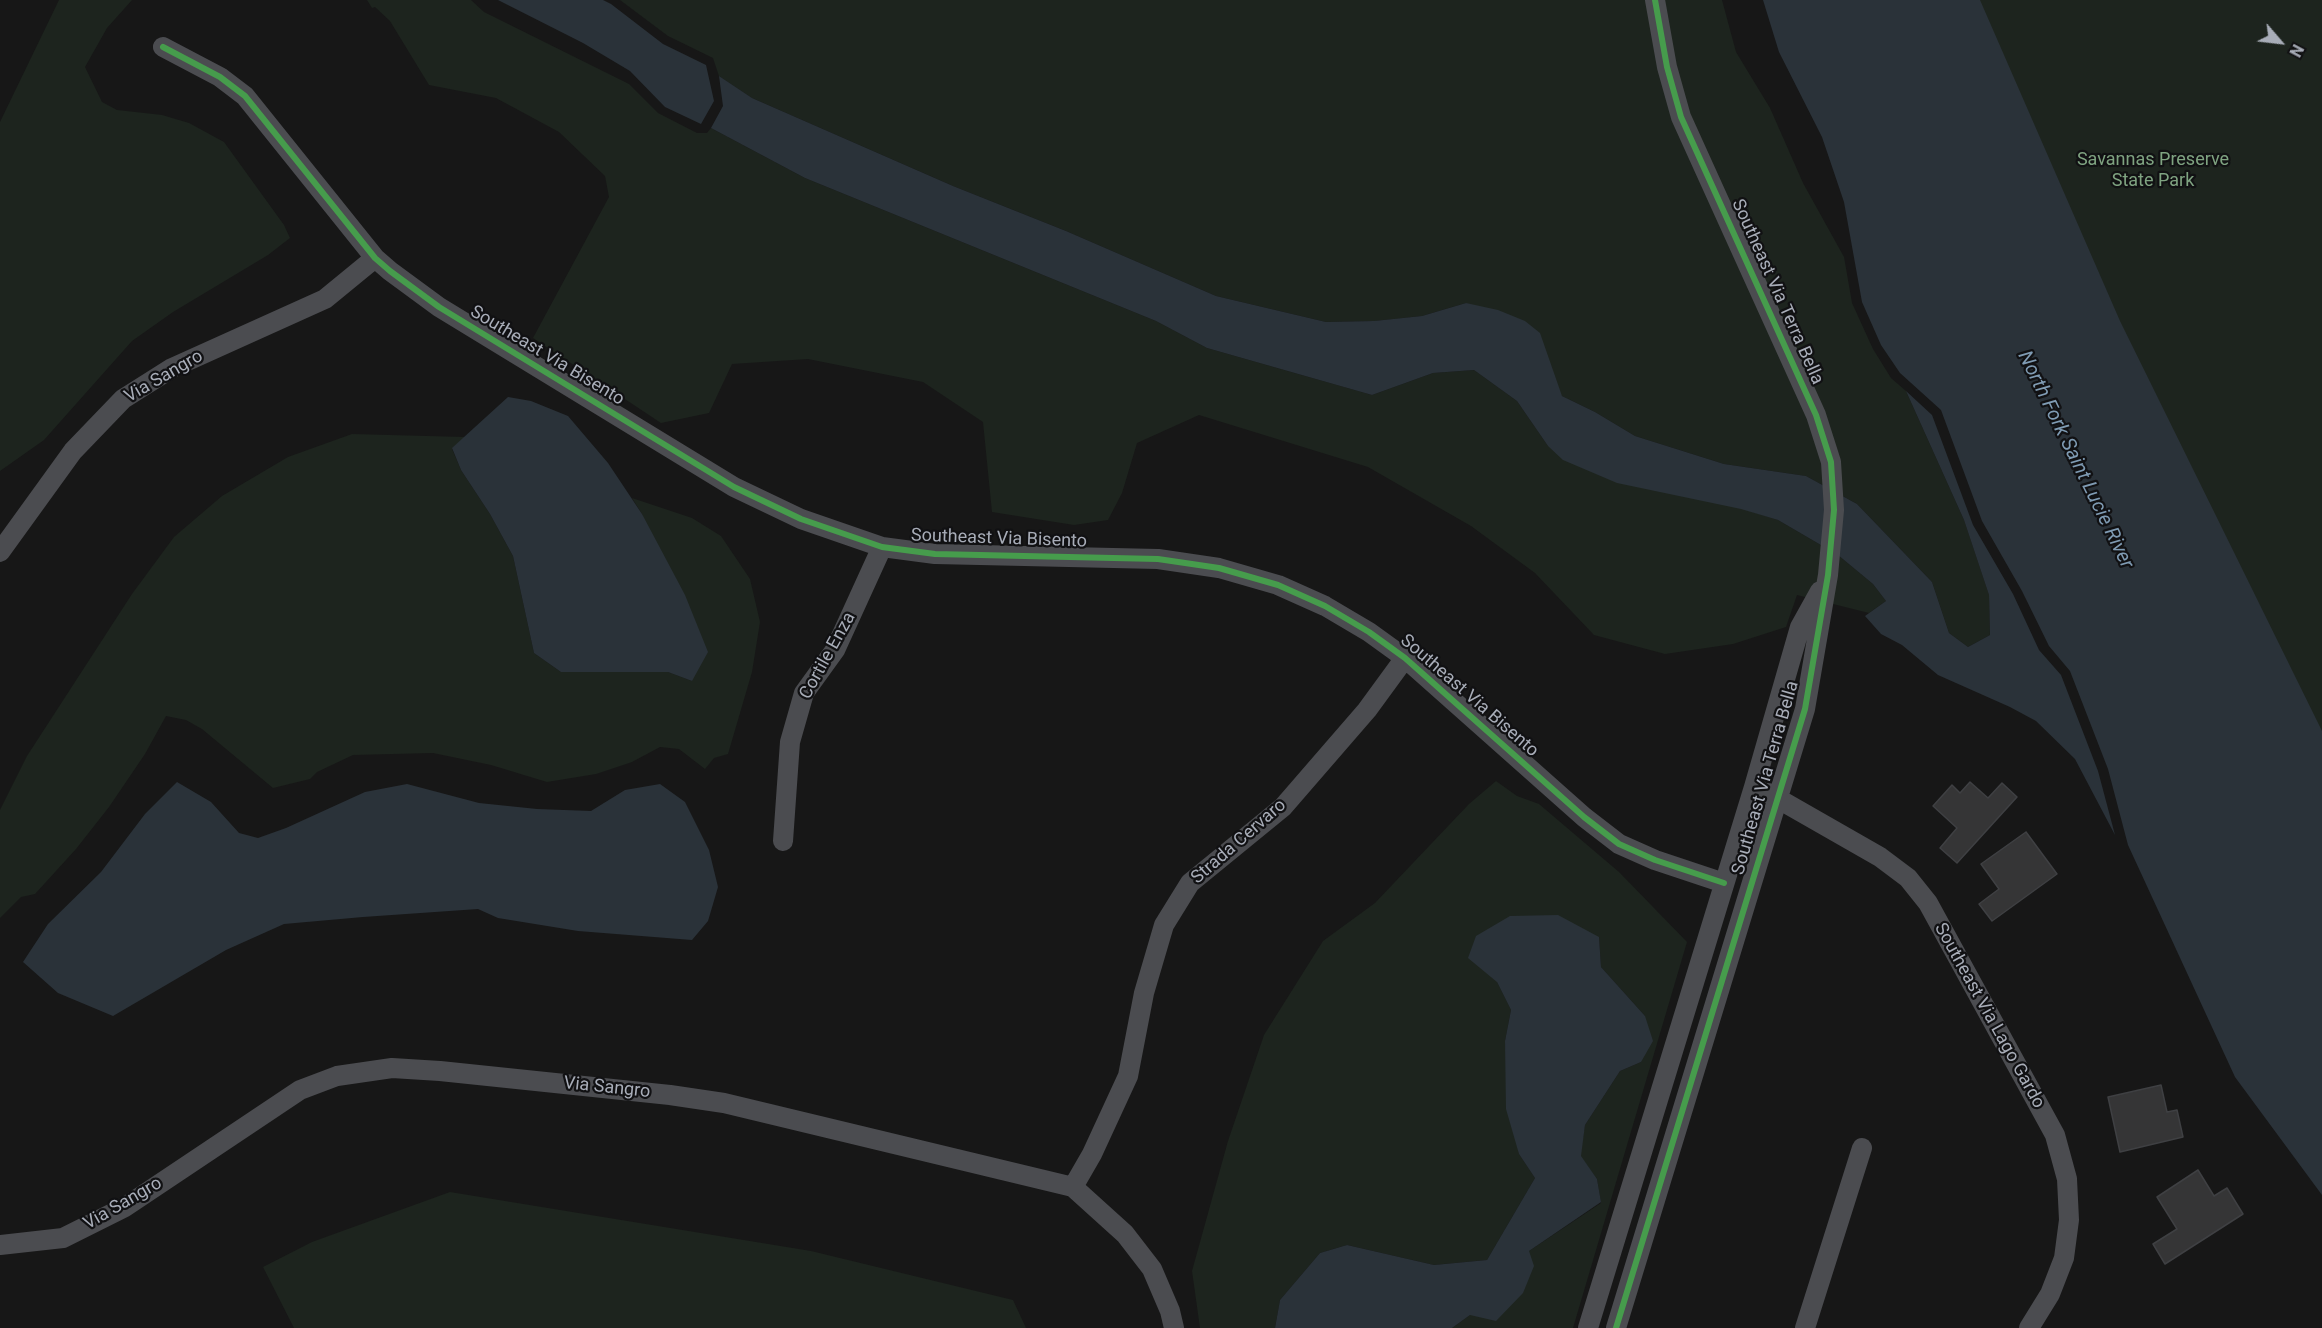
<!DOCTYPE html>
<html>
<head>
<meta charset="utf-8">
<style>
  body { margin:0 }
  #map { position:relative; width:2322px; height:1328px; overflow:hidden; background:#171717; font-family:Roboto,sans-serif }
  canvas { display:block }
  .north { position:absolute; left:2250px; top:12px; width:60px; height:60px; -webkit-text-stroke:4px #111113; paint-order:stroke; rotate:118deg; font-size:16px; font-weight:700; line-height:24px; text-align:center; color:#a8adb8 }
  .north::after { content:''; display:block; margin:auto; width:21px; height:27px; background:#a8adb8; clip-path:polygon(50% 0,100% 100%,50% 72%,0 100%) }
</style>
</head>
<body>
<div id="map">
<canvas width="2322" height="1328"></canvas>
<div class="north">N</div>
</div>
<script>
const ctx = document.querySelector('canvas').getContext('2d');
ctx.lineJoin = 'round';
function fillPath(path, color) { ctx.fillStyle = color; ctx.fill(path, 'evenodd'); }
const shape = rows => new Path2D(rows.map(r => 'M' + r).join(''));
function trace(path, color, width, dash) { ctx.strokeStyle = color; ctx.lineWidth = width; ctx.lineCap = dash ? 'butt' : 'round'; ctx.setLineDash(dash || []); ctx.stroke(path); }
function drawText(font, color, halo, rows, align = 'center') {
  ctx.font = font + ' Roboto,sans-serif'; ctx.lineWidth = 4.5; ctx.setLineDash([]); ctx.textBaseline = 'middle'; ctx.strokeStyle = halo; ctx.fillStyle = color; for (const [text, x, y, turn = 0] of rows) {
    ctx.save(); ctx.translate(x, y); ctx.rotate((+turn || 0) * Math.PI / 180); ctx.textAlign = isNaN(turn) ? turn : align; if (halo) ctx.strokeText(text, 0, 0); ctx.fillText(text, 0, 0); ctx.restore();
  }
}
const green = shape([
  [59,0,132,0,107,28,85,67,102,102,117,110,162,115,189,123,224,142,284,225,290,238,268,255,173,312,132,341,44,440,0,471,0,122],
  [367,0,471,0,484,12,629,84,658,113,697,133,707,133,711,128,805,178,1156,321,1207,348,1372,395,1433,373,1474,370,1517,401,1548,446,1778,520,1838,555,1873,584,1886,601,1869,613,1797,595,1786,627,1733,644,1665,654,1594,635,1535,573,1471,526,1368,467,1199,415,1137,443,1122,493,1108,520,1074,525,992,512,983,422,923,382,808,359,732,364,709,413,661,423,533,338,609,197,605,176,559,132,496,98,429,85,390,21,375,7,372,8],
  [620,0,1722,0,1736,52,1770,108,1803,183,1844,257,1852,303,1873,349,1891,378,1906,391,1964,520,1989,595,1990,635,1968,647,1949,633,1932,582,1857,504,1806,476,1724,464,1635,436,1595,412,1562,396,1466,303,1422,316,1375,321,1326,322,1216,296,1066,231,953,186,752,98,719,76,713,58,668,36],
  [1879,0,2322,0,2322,886],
  [352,434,465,437,452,449,461,470,490,514,513,556,534,653,561,672,668,672,692,681,642,514,632,498,692,518,721,536,750,579,760,622,752,672,728,754,714,758,705,769,679,749,660,747,632,762,596,774,547,782,491,765,433,753,353,755,317,772,310,779,273,788,202,729,186,720,166,716,145,754,109,807,76,849,35,894,21,897,0,918,0,810,27,756,132,594,174,537,222,496,288,457],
  [1496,781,1517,796,1539,804,1619,872,1687,942,1573,1328,1452,1328,1470,1315,1529,1251,1601,1203,1597,1179,1580,1156,1585,1125,1620,1071,1641,1062,1645,1016,1601,967,1599,937,1497,982,1511,1010,1505,1041,1519,1154,1535,1178,1487,1260,1434,1265,1347,1245,1320,1253,1280,1300,1275,1328,1200,1328,1192,1271,1228,1141,1264,1035,1323,941,1375,903,1469,804],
  [450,1192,811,1251,1013,1300,1026,1328,294,1328,263,1267,312,1242]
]);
const water = shape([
  [498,0,603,0,611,4,663,44,706,65,714,101,701,124,665,107,630,71,583,43],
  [1763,0,1980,0,2120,321,2322,731,2322,1195,2235,1077,2128,845,2108,769,2070,671,2049,646,2022,591,1982,521,1941,410,1900,373,1881,345,1862,302,1844,202,1822,137,1779,52],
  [719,76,752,98,953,186,1066,231,1216,296,1326,322,1374,321,1422,316,1466,303,1498,310,1525,321,1540,333,1562,396,1595,412,1635,436,1724,464,1806,476,1857,504,1932,582,1949,633,1968,647,1990,635,1989,595,1964,520,1906,391,1932,415,1973,525,2013,594,2039,650,2061,675,2098,771,2115,835,2075,759,2036,721,2010,707,1938,675,1902,645,1881,634,1865,616,1886,601,1873,584,1838,555,1778,520,1741,509,1617,483,1563,460,1548,446,1517,401,1474,370,1433,373,1372,395,1207,348,1156,321,805,178,711,128,723,106],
  [508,397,531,401,568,416,608,463,642,514,685,595,708,652,692,681,668,672,561,672,534,653,513,556,490,514,461,470,452,448],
  [177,782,211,802,239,833,258,838,286,828,365,792,407,784,479,803,537,809,591,811,625,790,660,784,685,802,709,850,718,887,708,921,692,940,578,931,498,918,478,909,363,917,284,924,226,950,113,1016,58,993,23,962,48,924,101,872,145,814],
  [1558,915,1599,937,1601,967,1645,1016,1653,1041,1641,1062,1620,1071,1585,1125,1581,1156,1597,1179,1601,1202,1529,1251,1534,1266,1523,1293,1496,1321,1470,1315,1452,1328,1275,1328,1280,1300,1320,1253,1347,1245,1434,1265,1487,1260,1535,1178,1519,1154,1506,1109,1505,1041,1511,1010,1497,982,1468,958,1476,936,1510,916]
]);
const building = shape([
  [1970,782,1988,798,2002,783,2017,797,1957,863,1940,848,1957,828,1933,806,1952,785,1960,793,1970,782],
  [2026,832,2057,874,1992,921,1979,904,1999,889,1981,864,2026,832],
  [2161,1085,2167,1112,2177,1110,2183,1137,2120,1152,2108,1097,2161,1085],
  [2198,1170,2214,1196,2227,1188,2243,1214,2165,1264,2153,1244,2177,1229,2157,1197,2198,1170]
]);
const minor = shape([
  [163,47,220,77,245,96,375,258,390,271,439,307,734,487,801,519,882,547,935,554,1158,559,1219,568,1278,585,1325,606,1369,632,1405,658,1584,817,1619,844,1655,860,1724,883],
  [0,552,73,451,123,399,172,368,325,299,375,258],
  [1768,793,1880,857,1908,878,1928,903,2055,1135,2067,1179,2069,1220,2064,1258,2050,1294,2029,1328],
  [783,841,790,742,804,693,835,650,882,547],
  [1073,1187,1092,1154,1128,1076,1144,993,1164,925,1190,883,1283,807,1367,710,1405,658],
  [0,1245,63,1238,125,1207,300,1090,337,1076,392,1068,440,1071,670,1095,724,1103,1073,1187,1125,1234,1152,1269,1170,1311,1174,1328],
  [1588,1328,1754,787,1800,627,1820,591],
  [1616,1328,1805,709,1828,575,1834,510,1831,462,1816,415,1681,117,1667,67,1655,0],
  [1805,1328,1862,1148]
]);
const cycleway = shape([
  [163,47,220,77,245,96,375,258,390,271,439,307,734,487,801,519,882,547,935,554,1158,559,1219,568,1278,585,1325,606,1369,632,1405,658,1584,817,1619,844,1655,860,1724,883],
  [1616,1328,1805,709,1828,575,1834,510,1831,462,1816,415,1681,117,1667,67,1655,0]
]);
const parkNames = [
  ["Savannas Preserve",2153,160],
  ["State Park",2153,181]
];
const streetNames = [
  ["Southeast Via Terra Bella",1777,292,66],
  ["Southeast Via Bisento",547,356,31],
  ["Via Sangro",164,377,-30],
  ["Southeast Via Bisento",999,539,2],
  ["Cortile Enza",828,656,-61],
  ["Southeast Via Bisento",1469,696,41],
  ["Southeast Via Terra Bella",1766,778,-74],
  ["Strada Cervaro",1239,842,-41],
  ["Southeast Via Lago Gardo",1989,1016,61],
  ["Via Sangro",607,1088,6],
  ["Via Sangro",123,1204,-30]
];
const waterNames = [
  ["North Fork Saint Lucie River",2075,460,64]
];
fillPath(green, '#1d241e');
fillPath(water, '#2a3239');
fillPath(building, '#353536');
trace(building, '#3f4043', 1.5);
trace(minor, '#4b4c50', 20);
trace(cycleway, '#469c4c', 6);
drawText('18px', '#7fa381', '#111113', parkNames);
drawText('18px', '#a8adb8', '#111113', streetNames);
drawText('italic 20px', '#7f9bb3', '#111113', waterNames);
</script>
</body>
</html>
